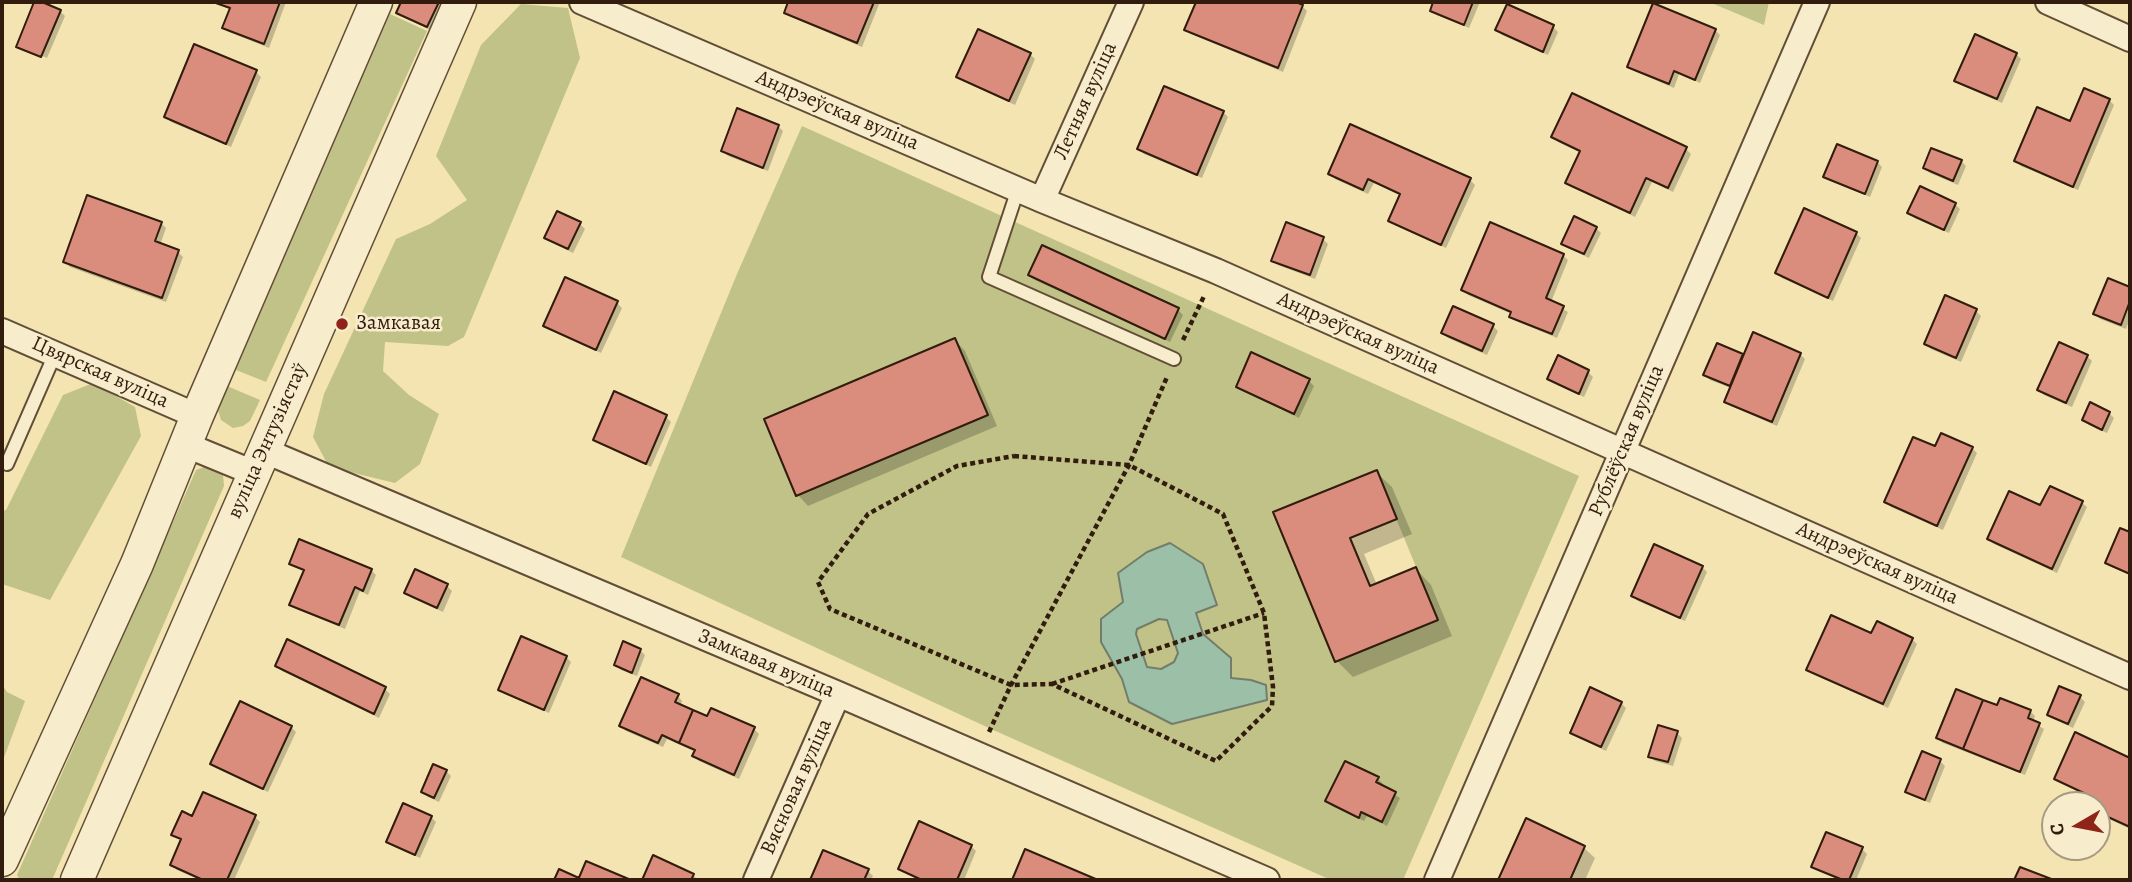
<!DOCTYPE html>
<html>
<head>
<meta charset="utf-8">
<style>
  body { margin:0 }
  #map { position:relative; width:2132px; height:882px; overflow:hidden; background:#f3e4b2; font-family:Alegreya,serif }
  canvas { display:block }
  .frame { position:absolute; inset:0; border:4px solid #321c0e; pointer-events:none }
  .north { position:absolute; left:2041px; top:791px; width:70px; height:70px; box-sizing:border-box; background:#f7edcd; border:2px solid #a89981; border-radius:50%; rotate:260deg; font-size:19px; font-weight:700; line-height:28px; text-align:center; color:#321c0e }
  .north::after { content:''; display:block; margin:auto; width:24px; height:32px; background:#8f2418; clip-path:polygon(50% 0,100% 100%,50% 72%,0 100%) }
</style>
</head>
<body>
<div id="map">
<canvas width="2132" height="882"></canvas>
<div class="frame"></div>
<div class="north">С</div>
</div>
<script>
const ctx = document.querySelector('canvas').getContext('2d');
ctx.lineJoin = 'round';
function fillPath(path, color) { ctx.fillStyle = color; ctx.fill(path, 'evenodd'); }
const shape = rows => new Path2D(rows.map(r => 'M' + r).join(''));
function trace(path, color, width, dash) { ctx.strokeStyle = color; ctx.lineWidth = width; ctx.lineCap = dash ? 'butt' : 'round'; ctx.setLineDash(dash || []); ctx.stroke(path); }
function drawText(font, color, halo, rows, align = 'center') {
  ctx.font = font + ' Alegreya,serif'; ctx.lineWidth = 5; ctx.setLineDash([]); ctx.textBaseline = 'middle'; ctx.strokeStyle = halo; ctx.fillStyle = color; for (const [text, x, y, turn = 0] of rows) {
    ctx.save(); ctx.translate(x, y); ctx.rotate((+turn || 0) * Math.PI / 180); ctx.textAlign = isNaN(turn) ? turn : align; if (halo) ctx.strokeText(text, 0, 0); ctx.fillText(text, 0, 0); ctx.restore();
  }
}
const green = shape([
  [1709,2,1769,2,1764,25],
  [521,4,568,8,580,58,464,337,448,346,385,342,383,371,409,395,439,414,420,464,395,483,329,467,313,437,324,394,396,239,430,224,467,200,436,156,481,45],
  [390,14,427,31,266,382,236,370],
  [802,126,1579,476,1403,880,1331,880,991,729,621,557,737,274],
  [955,338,988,415,796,496,764,419],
  [1376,470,1438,620,1336,662,1274,512],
  [1170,543,1203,564,1216,605,1196,613,1203,634,1231,658,1231,678,1251,680,1267,700,1212,712,1129,702,1122,679,1101,642,1101,619,1124,602],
  [93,383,135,407,141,436,50,600,2,584,2,555,4,549,2,548,2,511,6,510,63,395],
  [227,386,260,400,250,421,243,426,233,428,221,420,217,407],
  [204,467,218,467,223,475,224,486,52,880,20,880,17,875,196,470],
  [1159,619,1166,620,1178,653,1174,663,1162,669,1147,668,1136,634,1137,629],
  [2,685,7,692,25,701,2,763]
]);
const water = shape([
  [1170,543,1203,564,1217,605,1196,613,1203,634,1231,658,1231,678,1251,680,1266,685,1267,700,1172,724,1129,702,1122,679,1101,642,1101,619,1123,602,1118,573,1147,552,1170,543],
  [1159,619,1167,620,1178,653,1174,662,1161,669,1147,667,1136,634,1137,629,1159,619]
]);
const shadow = shape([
  [36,2,60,11,65,16,47,58,21,47,21,50,18,46],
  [215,2,286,2,269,48,229,32,224,28,231,10],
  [403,2,443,2,432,31,403,17,398,12],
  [790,2,880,2,862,47,791,17,786,12],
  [1198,2,1291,2,1302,6,1307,11,1283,72,1191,34,1186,29],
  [1435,2,1480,2,1469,28,1437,15,1432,10],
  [1553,27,1558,32,1548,55,1502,35,1497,30],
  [1715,30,1720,35,1700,83,1679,74,1674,88,1634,71,1629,67],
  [1030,54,1035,59,1015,105,963,81,958,77],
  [2016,54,2021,59,2002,103,1961,85,1956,80],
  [256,72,261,77,231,147,171,122,166,117],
  [2109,100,2114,105,2078,190,2021,166,2016,161],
  [1223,112,1228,117,1202,178,1144,154,1139,149],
  [778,126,783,131,768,171,728,156,723,151],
  [1554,137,1686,149,1691,154,1673,192,1652,182,1635,217,1572,187,1567,182,1581,153,1558,142],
  [1961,161,1966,166,1958,185,1930,173,1925,168],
  [1877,162,1882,167,1870,197,1830,181,1825,176],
  [1330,174,1470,180,1475,185,1446,248,1395,225,1390,220,1401,195,1374,183,1368,194,1335,179],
  [1955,204,1960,209,1949,233,1914,218,1909,213],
  [161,223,166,228,160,245,178,252,183,257,166,302,70,267,65,262],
  [580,224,585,229,573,253,551,242,546,237],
  [1596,228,1601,233,1589,258,1568,248,1563,243],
  [1856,233,1861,238,1833,301,1782,278,1777,273],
  [1323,239,1328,244,1315,279,1278,265,1273,260],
  [1563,255,1568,260,1551,302,1568,312,1557,338,1516,321,1511,316,1512,314,1468,295,1463,290],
  [1030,275,1178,310,1183,315,1170,342,1035,280],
  [2109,280,2130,289,2130,318,2126,329,2100,319,2095,314],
  [617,303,622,308,601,353,550,330,545,325],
  [1976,311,1981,316,1961,362,1931,349,1926,344],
  [1493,326,1498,331,1487,355,1448,338,1443,333],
  [955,340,965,351,997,426,808,506,798,495],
  [1718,346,1744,357,1800,354,1805,359,1777,426,1731,406,1726,401,1731,388,1710,380,1705,375],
  [1252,354,1309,381,1314,386,1299,418,1243,391,1238,386],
  [2087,356,2092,361,2072,407,2044,395,2039,390],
  [1559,358,1588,372,1593,377,1584,397,1554,383,1549,378],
  [615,394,666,417,671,422,651,467,600,444,595,439],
  [2109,413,2114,418,2107,433,2089,425,2084,420],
  [1972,448,1977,453,1943,530,1891,507,1886,502,1936,449],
  [1376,472,1392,487,1412,534,1364,554,1377,585,1416,569,1431,585,1452,636,1353,677,1337,661,1276,513],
  [2082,503,2087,507,2057,573,1994,544,1989,539,2041,508],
  [2121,530,2130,534,2130,575,2112,567,2107,562],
  [300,541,371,570,376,575,368,595,360,591,345,629,296,609,291,604,305,572,291,564],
  [1702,567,1707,572,1685,621,1638,601,1633,596],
  [416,571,447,586,452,591,443,612,412,598,407,593],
  [1872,636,1912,639,1917,644,1888,708,1813,674,1808,669],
  [288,641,385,689,390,694,379,718,282,671,277,666],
  [640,650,645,655,637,676,621,670,616,665],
  [566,657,571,662,549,713,505,694,500,689],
  [678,696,682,701,680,706,708,718,754,729,759,734,739,779,699,761,694,756,696,752,667,739,663,747,626,731,621,726],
  [2080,697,2085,702,2073,728,2054,719,2049,715],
  [1621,703,1626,708,1606,751,1577,737,1572,732],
  [1998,708,2030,711,2035,716,2033,722,2044,729,2025,775,1943,743,1938,738],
  [291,727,296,732,268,792,217,768,212,763],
  [1677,733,1682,738,1673,766,1655,761,1650,756],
  [2076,735,2130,760,2130,829,2097,813,2097,805,2086,805,2089,796,2061,783,2056,778],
  [1940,761,1945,766,1930,803,1912,796,1907,791],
  [446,771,451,776,439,802,428,797,423,792],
  [1378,779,1383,784,1381,786,1400,798,1387,826,1367,816,1364,821,1332,806,1327,801],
  [255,817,260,822,234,880,200,880,177,870,172,865,182,841,173,835,192,818],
  [431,817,436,822,420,858,393,846,388,841],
  [1526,821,1584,848,1595,858,1585,880,1500,880],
  [971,846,976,851,964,880,919,880,900,869],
  [1862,849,1867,854,1856,880,1839,880,1818,871,1813,866],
  [824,852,868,871,873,876,871,880,812,880],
  [693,875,698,880,644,879]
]);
const building = shape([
  [34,2,42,2,61,10,41,57,16,47,34,2],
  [213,2,280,2,264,44,222,28,230,8,213,2],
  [401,2,439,2,427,27,396,13,401,2],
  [788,2,874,2,857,43,784,13,788,2],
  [1196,2,1296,2,1303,5,1278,68,1184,30,1196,2],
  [1433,2,1473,2,1464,25,1430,11,1433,2],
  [1653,3,1716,29,1695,80,1674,71,1669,84,1627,67,1653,3],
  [1507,4,1554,25,1543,52,1495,30,1507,4],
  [978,29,1031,53,1009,101,956,77,978,29],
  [1975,34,2017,53,1997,99,1954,81,1975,34],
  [194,44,257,70,226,144,164,117,194,44],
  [1164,86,1224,111,1197,175,1137,149,1164,86],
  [2084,88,2110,99,2073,187,2014,161,2037,107,2070,121,2084,88],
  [1572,93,1687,147,1668,188,1646,178,1630,213,1565,183,1580,151,1551,137,1572,93],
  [737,108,779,125,763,168,721,151,737,108],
  [1350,124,1471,178,1441,245,1388,221,1400,194,1368,179,1363,190,1328,174,1350,124],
  [1837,144,1878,161,1865,194,1823,177,1837,144],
  [1931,148,1962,160,1953,181,1923,168,1931,148],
  [1920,186,1956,203,1944,230,1907,213,1920,186],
  [87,195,162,222,155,241,179,250,162,298,63,262,87,195],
  [1804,208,1857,232,1828,298,1775,273,1804,208],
  [557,211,581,222,568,249,544,238,557,211],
  [1574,216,1597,227,1584,254,1561,244,1574,216],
  [1286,222,1324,237,1310,275,1271,261,1286,222],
  [1490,222,1564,254,1546,298,1564,306,1552,334,1509,317,1511,312,1461,290,1490,222],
  [1042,245,1179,308,1165,339,1028,275,1042,245],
  [565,277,618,301,596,350,543,326,565,277],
  [2108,278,2130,287,2130,301,2121,325,2093,314,2108,278],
  [1945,295,1977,309,1956,358,1924,344,1945,295],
  [1453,306,1494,324,1482,351,1441,333,1453,306],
  [1753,332,1801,353,1772,422,1724,402,1753,332],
  [955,338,988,415,796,496,764,419,955,338],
  [2059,342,2088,355,2066,403,2037,390,2059,342],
  [1717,343,1743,354,1730,386,1703,375,1717,343],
  [1251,352,1310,379,1294,414,1236,387,1251,352],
  [1558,355,1589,370,1579,394,1547,379,1558,355],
  [614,391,667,415,646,464,593,440,614,391],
  [2090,402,2110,412,2102,430,2082,420,2090,402],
  [1941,433,1973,447,1937,526,1884,502,1913,437,1935,446,1941,433],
  [1377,470,1397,519,1350,538,1370,586,1416,567,1438,620,1335,662,1273,512,1377,470],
  [2050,486,2083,501,2052,569,1987,539,2009,491,2040,505,2050,486],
  [2120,528,2130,532,2130,574,2105,563,2120,528],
  [299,539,372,569,363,591,355,587,339,625,289,605,304,570,289,564,299,539],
  [1654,544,1703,566,1680,618,1631,596,1654,544],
  [415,569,448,584,437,608,404,593,415,569],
  [1831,615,1871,633,1877,621,1913,638,1883,704,1806,670,1831,615],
  [521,636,567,656,544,710,498,690,521,636],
  [287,639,386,687,374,714,275,666,287,639],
  [623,641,641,649,632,673,614,665,623,641],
  [641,677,679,694,675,702,693,710,679,743,662,735,658,743,619,726,641,677],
  [2059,686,2081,695,2068,724,2047,715,2059,686],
  [1590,687,1622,702,1601,747,1570,733,1590,687],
  [1956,689,1983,700,1963,749,1936,738,1956,689],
  [2000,698,2031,710,2028,718,2040,723,2020,772,1963,749,1983,700,1997,705,2000,698],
  [240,701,292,726,263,789,210,764,240,701],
  [711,708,755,727,734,775,692,756,695,750,679,743,693,710,707,716,711,708],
  [1658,725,1678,731,1668,762,1648,757,1658,725],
  [2075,732,2130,758,2130,827,2097,812,2097,805,2084,805,2088,795,2054,779,2075,732],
  [1922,751,1941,759,1925,800,1905,792,1922,751],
  [1345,761,1379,777,1376,782,1396,792,1382,822,1361,812,1359,818,1325,801,1345,761],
  [433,764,447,770,434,798,421,792,433,764],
  [203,792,256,815,227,880,203,880,170,865,181,839,171,835,182,811,192,816,203,792],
  [403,803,432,816,415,855,386,842,403,803],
  [1526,818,1585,846,1570,880,1498,880,1526,818],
  [919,821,972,845,957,880,922,880,898,869,919,821],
  [1826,832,1863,847,1849,880,1843,880,1811,867,1826,832],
  [1025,849,1098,880,1012,880,1025,849],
  [823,850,869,869,864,880,810,880,823,850],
  [653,855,694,874,691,880,642,880,653,855],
  [586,861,631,880,578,880,586,861],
  [2020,867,2054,880,2014,880,2020,867],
  [559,869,579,878,578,880,554,880,559,869]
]);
const path = shape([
  [1183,340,1205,294],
  [1014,456,1129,465,1223,514,1264,613,1273,687,1272,706,1216,761,1052,684,1011,685,830,609,818,582,868,514,957,466,1014,456],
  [1052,684,1264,613],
  [989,732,1011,685,1129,465,1167,377]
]);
const service = shape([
  [1018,189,989,277,1174,359],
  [7,464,55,354]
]);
const minor = shape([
  [582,2,1042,200,1216,271,2130,677],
  [2048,2,2130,39],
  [1042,200,1131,2],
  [2,331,197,416],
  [186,445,254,473],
  [263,450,838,694,1267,880],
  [756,880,838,694],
  [1437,880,1817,2]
]);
const tertiary = shape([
  [2,860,137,564,197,416,376,2],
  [77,880,460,2]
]);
const markers = [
  [342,324,7,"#8f2418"]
];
const streetNames = [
  ["Летняя вуліца",1086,101,-66],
  ["Андрэеўская вуліца",837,111,23],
  ["Андрэеўская вуліца",1358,334,24],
  ["Цвярская вуліца",100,373,24],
  ["вуліца Энтузіястаў",268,441,-66],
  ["Рублёўская вуліца",1627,441,-67],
  ["Андрэеўская вуліца",1877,564,24],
  ["Замкавая вуліца",766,664,23],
  ["Вясновая вуліца",797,787,-66]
];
const poiNames = [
  ["Замкавая",356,324]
];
fillPath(green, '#c1c288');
fillPath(water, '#9cbfa8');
trace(water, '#727e6a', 2);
fillPath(shadow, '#0003');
fillPath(building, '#da8d7d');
trace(building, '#321c0e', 2);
trace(service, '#624e37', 16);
trace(minor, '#624e37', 28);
trace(tertiary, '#624e37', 35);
trace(path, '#321c0e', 4.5, [5, 3.5]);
trace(service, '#f7edcd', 12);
trace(minor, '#f7edcd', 24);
trace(tertiary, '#f7edcd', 32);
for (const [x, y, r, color] of markers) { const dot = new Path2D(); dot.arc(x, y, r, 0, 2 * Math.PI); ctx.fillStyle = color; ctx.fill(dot); trace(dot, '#f7edcd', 2.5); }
drawText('21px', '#321c0e', '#f7edcd', streetNames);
drawText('21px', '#321c0e', '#f7edcd', poiNames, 'left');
</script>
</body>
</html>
